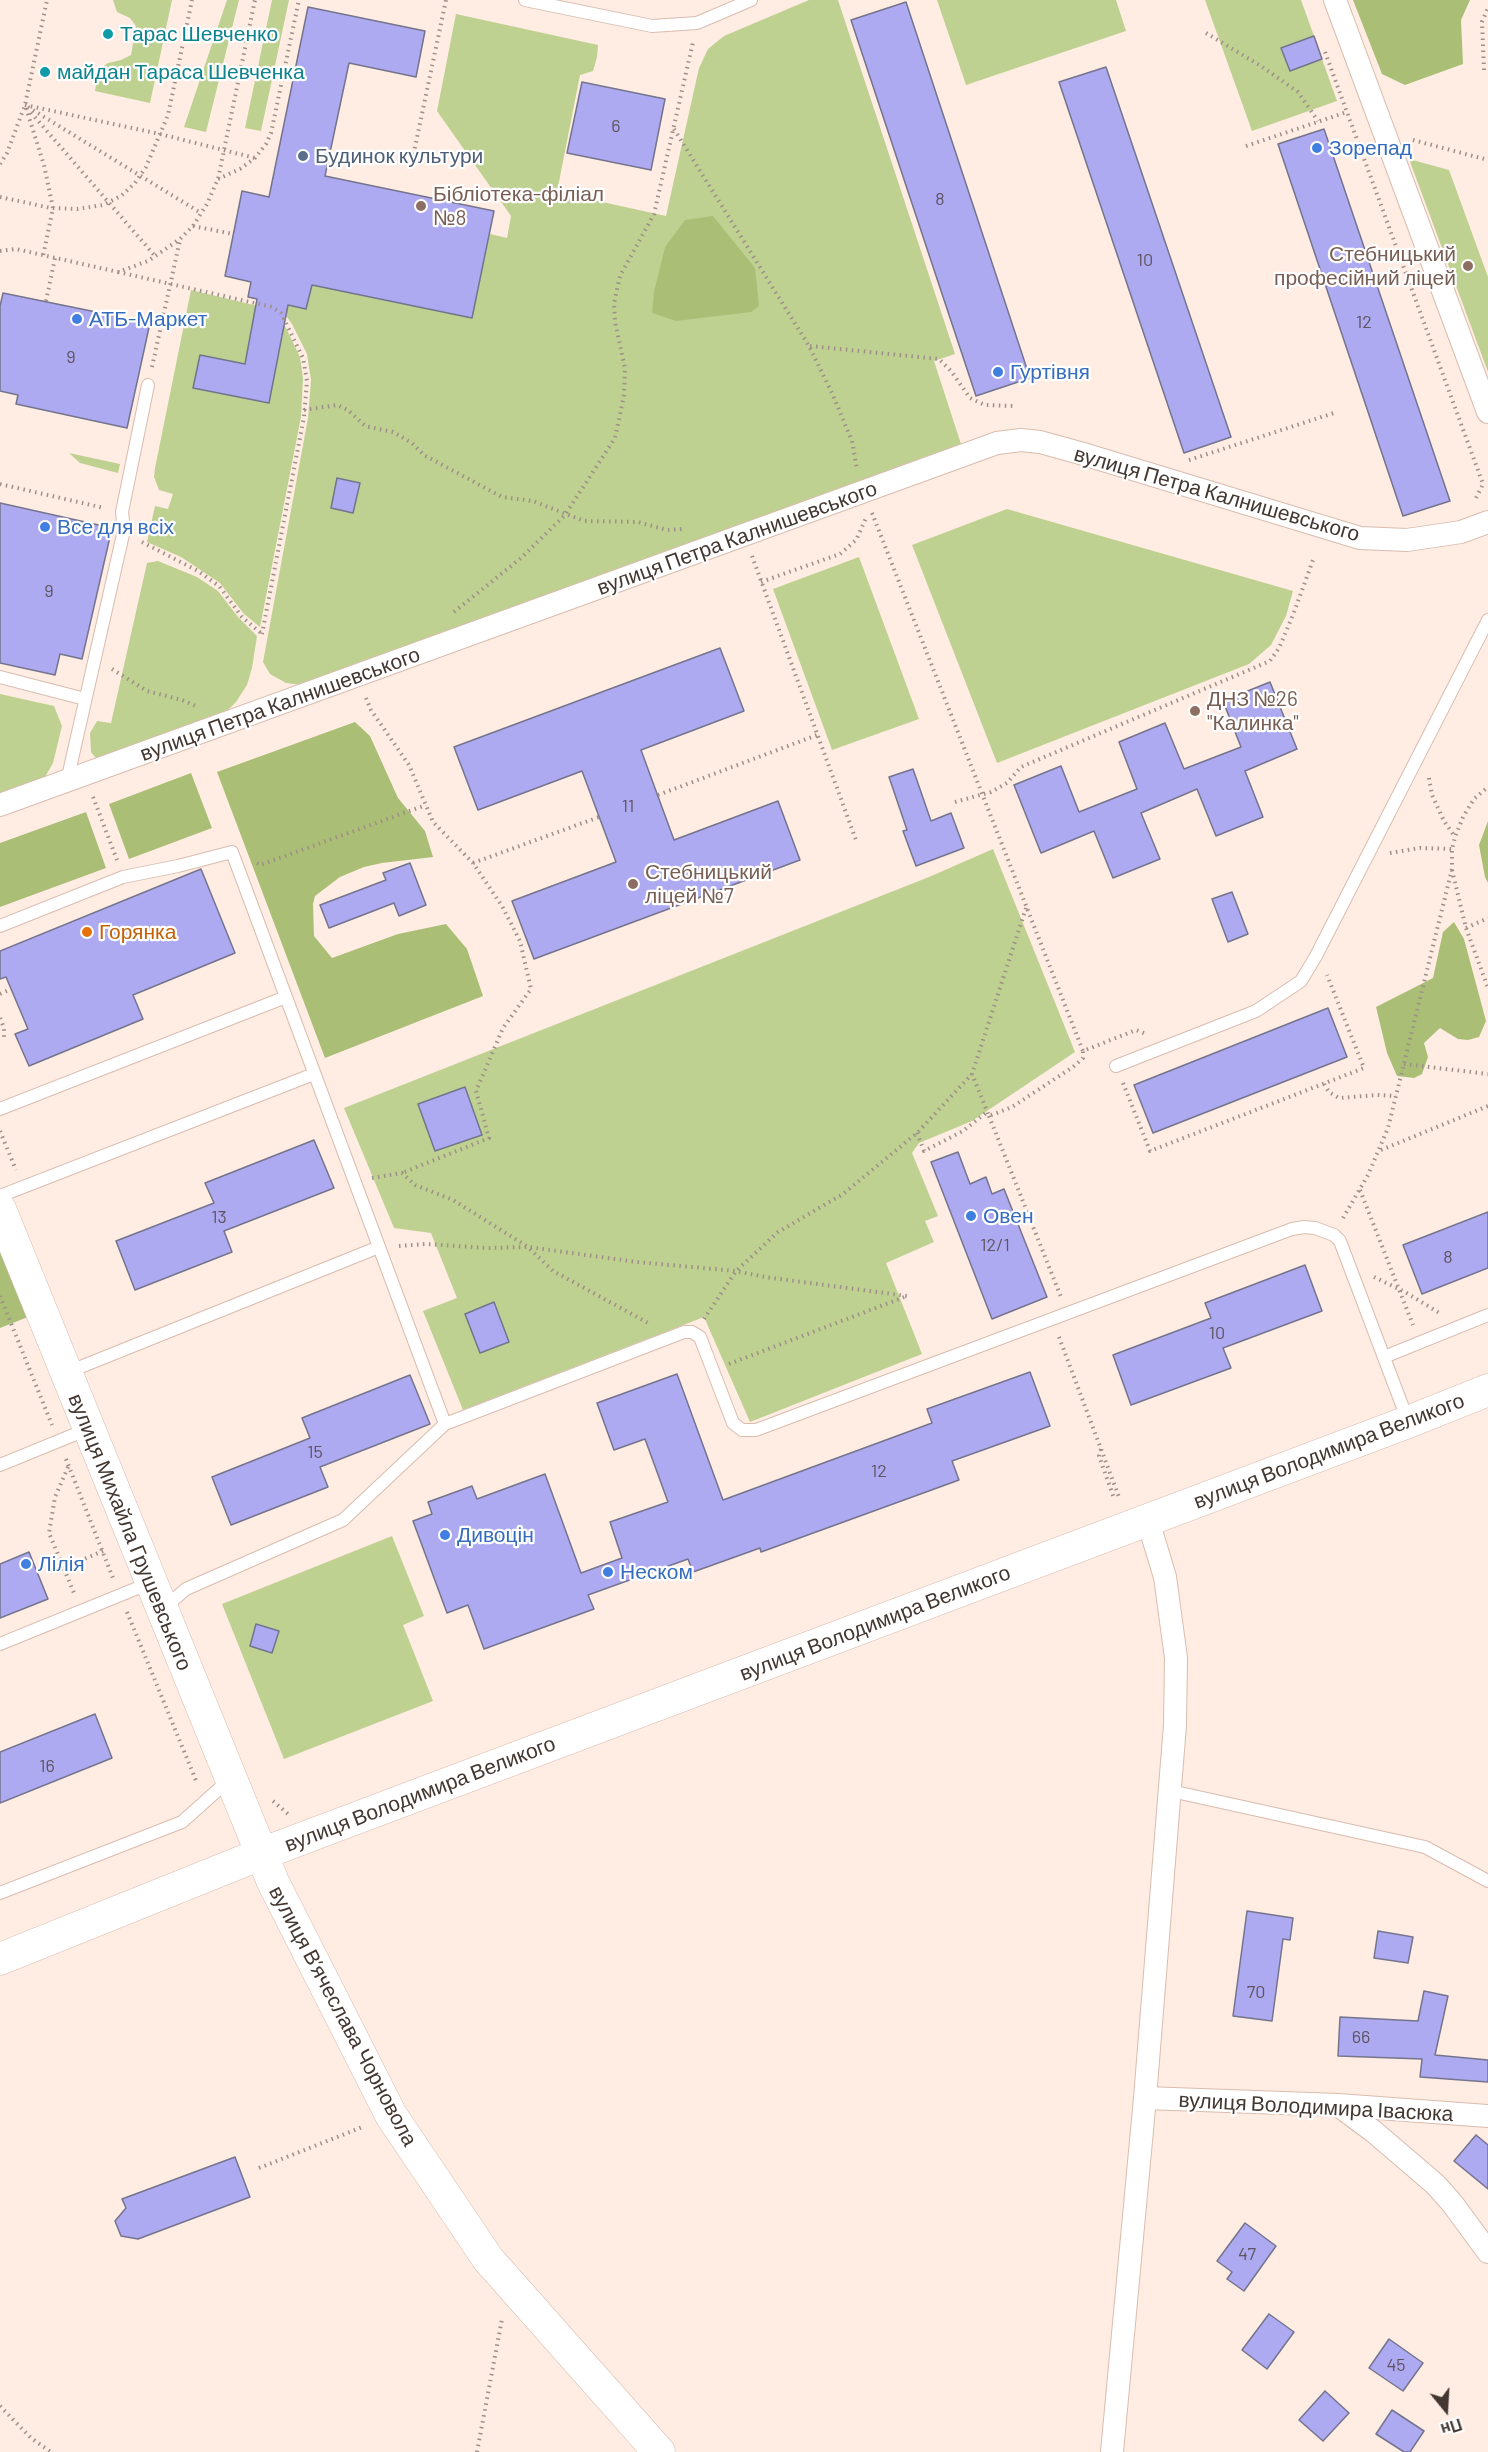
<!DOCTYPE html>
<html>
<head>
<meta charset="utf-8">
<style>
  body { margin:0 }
  #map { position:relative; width:1488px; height:2452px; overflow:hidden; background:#ffece3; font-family:Barlow,sans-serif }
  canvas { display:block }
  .north { position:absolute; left:1416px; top:2380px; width:60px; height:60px; -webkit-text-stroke:4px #fff; paint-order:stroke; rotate:162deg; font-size:16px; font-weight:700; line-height:24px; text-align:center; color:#433731 }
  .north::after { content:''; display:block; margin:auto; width:21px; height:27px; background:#433731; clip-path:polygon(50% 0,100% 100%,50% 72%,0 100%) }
</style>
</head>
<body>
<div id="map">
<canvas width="1488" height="2452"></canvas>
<div class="north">Пн</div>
</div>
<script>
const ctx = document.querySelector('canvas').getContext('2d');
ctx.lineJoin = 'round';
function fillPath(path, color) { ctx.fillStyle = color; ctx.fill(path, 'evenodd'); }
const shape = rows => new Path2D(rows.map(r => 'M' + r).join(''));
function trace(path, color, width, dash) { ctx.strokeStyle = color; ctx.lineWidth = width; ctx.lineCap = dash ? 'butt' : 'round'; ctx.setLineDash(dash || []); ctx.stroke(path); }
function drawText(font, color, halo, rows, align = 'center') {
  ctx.font = font + ' Barlow,sans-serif'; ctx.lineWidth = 4.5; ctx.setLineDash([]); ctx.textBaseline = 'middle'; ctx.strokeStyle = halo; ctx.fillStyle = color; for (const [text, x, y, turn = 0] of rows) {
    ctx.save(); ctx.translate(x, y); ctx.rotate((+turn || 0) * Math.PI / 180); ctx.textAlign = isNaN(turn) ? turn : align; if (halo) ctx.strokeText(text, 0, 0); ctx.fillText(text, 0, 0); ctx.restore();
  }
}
const green = shape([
  [113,0,172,0,150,103,95,91,99,69,108,63,121,60,131,55,136,26,130,18,117,12],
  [227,0,239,0,206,132,184,127],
  [272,0,289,0,261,131,245,128],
  [809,0,838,0,955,354,934,361,961,444,302,685,286,683,270,674,263,662,308,418,311,380,307,354,292,324,284,313,285,305,306,308,312,285,472,318,490,234,507,238,511,216,437,111,456,14,598,45,597,57,593,71,580,75,557,192,666,216,699,68,708,49,724,36],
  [937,0,1116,0,1126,31,966,85],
  [1205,0,1301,0,1314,36,1282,48,1290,70,1322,59,1337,101,1252,131],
  [1409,159,1449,170,1488,277,1488,372],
  [191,290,270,309,285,326,300,357,303,379,301,417,260,627,244,614,220,583,181,557,147,542,155,506,168,509,173,494,159,490,154,477,155,468],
  [251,328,283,334,269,402,194,388,200,355,245,364],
  [69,453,120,464,118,473,80,463],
  [1007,509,1293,591,1286,616,1271,645,1249,664,997,763,912,545],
  [859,557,919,719,832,750,773,589],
  [158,561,197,577,218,591,238,617,257,636,252,668,247,685,236,702,223,715,98,761,91,752,90,733,97,721,111,723,147,563],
  [0,694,54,706,62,726,53,763,45,777,0,800],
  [993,849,1075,1052,972,1121,919,1143,912,1153,938,1216,925,1221,934,1242,886,1263,922,1354,750,1422,704,1317,463,1410,423,1311,457,1298,431,1233,394,1228,344,1108,929,877],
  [392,1536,424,1616,403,1625,433,1701,284,1759,222,1604]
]);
const forest = shape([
  [1353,0,1470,0,1461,20,1463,64,1405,85,1382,74],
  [713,216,755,268,759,306,751,312,676,321,652,313,654,292,665,247,685,220],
  [355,722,370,736,398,798,425,831,433,857,382,863,364,867,340,877,315,896,313,904,314,936,332,958,398,934,446,924,467,949,483,996,325,1058,217,772],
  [191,773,212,828,129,859,109,804],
  [86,812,106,868,0,907,0,843],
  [1488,821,1488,883,1485,877,1479,845],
  [1454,922,1464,939,1486,1021,1479,1037,1468,1040,1458,1039,1440,1028,1424,1043,1428,1057,1422,1074,1414,1078,1397,1076,1387,1053,1376,1007,1433,978,1443,932],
  [0,1235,33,1315,0,1328]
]);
const building = shape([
  [906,2,1030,378,976,396,851,20,906,2],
  [308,7,425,31,416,77,349,63,325,176,494,211,472,318,312,285,306,309,288,305,269,403,193,388,200,355,245,364,257,299,248,297,251,282,225,276,242,191,269,197,308,7],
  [1314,36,1322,59,1290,71,1281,48,1314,36],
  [1106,67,1231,437,1184,453,1059,82,1106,67],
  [582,82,665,99,651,170,567,153,582,82],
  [1324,129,1450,501,1403,516,1278,144,1324,129],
  [3,293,150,323,127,428,16,404,18,395,0,391,0,306,3,293],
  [337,478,360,483,353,513,331,508,337,478],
  [0,503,112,528,82,659,60,654,55,675,0,663,0,503],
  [720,648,744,711,641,750,674,840,778,801,800,860,534,959,512,901,616,862,582,771,478,810,454,747,720,648],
  [1270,682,1297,749,1245,771,1263,817,1216,836,1197,789,1141,813,1160,859,1113,878,1094,831,1041,853,1014,785,1061,766,1079,812,1137,789,1119,742,1165,723,1184,769,1241,747,1223,701,1270,682],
  [913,769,931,821,951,813,964,848,916,866,903,831,907,830,889,777,913,769],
  [410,863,426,905,399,916,394,903,329,928,320,905,386,880,383,873,410,863],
  [201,869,235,953,133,995,143,1019,29,1066,15,1034,28,1029,6,977,0,979,0,951,201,869],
  [1232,892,1248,934,1228,942,1212,899,1232,892],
  [1328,1008,1347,1057,1153,1133,1134,1085,1328,1008],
  [465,1087,482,1135,435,1151,418,1104,465,1087],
  [314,1140,334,1188,224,1231,232,1252,135,1290,116,1241,214,1203,205,1183,314,1140],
  [958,1152,970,1184,986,1177,992,1194,1004,1189,1047,1297,992,1319,931,1162,958,1152],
  [1488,1212,1488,1268,1422,1294,1403,1245,1488,1212],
  [1305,1265,1322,1311,1223,1348,1231,1368,1131,1405,1113,1355,1211,1318,1205,1303,1305,1265],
  [494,1302,509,1342,480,1353,465,1314,494,1302],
  [1030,1372,1050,1426,952,1461,959,1480,761,1552,760,1548,693,1572,688,1559,588,1595,594,1609,484,1649,468,1605,447,1613,413,1521,432,1514,428,1502,472,1486,477,1499,545,1474,581,1573,622,1558,610,1522,668,1502,645,1439,614,1450,597,1403,677,1374,723,1500,932,1423,927,1409,1030,1372],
  [410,1375,430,1424,320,1467,328,1487,231,1525,212,1477,310,1438,302,1418,410,1375],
  [29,1552,48,1599,0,1618,0,1564,29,1552],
  [256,1624,279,1631,272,1653,250,1646,256,1624],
  [95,1714,112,1758,0,1803,0,1752,95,1714],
  [1247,1911,1293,1918,1290,1940,1283,1939,1272,2021,1233,2016,1247,1911],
  [1378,1931,1413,1937,1408,1963,1374,1958,1378,1931],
  [1424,1991,1448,1996,1435,2055,1488,2060,1488,2082,1420,2077,1422,2059,1338,2056,1340,2017,1418,2021,1424,1991],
  [1476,2135,1488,2145,1488,2189,1454,2161,1476,2135],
  [235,2157,250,2197,138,2239,121,2236,115,2221,126,2208,122,2199,235,2157],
  [1245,2223,1276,2246,1244,2291,1227,2279,1232,2272,1217,2261,1245,2223],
  [1269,2314,1294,2332,1267,2369,1242,2350,1269,2314],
  [1389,2339,1423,2363,1403,2391,1369,2368,1389,2339],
  [1325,2391,1349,2413,1323,2441,1299,2420,1325,2391],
  [1392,2410,1424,2431,1410,2452,1404,2452,1376,2434,1392,2410]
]);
const path = shape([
  [1206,33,1261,66,1298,92,1318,121],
  [1325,52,1483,484,1475,500],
  [1484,70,1482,22,1488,8],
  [25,105,160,134,255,158],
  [28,107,201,213],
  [26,108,44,165,53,208,43,256],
  [27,108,155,256],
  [674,129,809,346,832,393,852,441,857,469],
  [1413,140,1488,160],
  [1246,146,1347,112],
  [0,164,7,153,25,105,47,0],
  [411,166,446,0],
  [218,179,240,169,255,158,266,144,271,133,299,0],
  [0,197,51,208,77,209,103,205,121,196,135,183,146,167,168,115,192,0],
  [193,226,233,234],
  [0,251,16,249,118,272,148,261,180,239,193,226,207,204,218,179,255,0],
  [118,272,272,307,281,313,303,358,307,381,304,417,262,634],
  [46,301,55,258],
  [810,346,939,359,951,371,970,398,985,405,1015,406],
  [152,367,180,240],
  [304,410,337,405,348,410,365,426,393,432,412,443,424,455,502,497,533,501,584,521,638,522,667,530,683,529],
  [1189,460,1337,412],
  [0,484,104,508],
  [872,513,1083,1051],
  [142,542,198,571,219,586,242,617,262,634],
  [752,556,856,840],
  [761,582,840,554,856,540,867,516],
  [454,612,521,558,565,515,615,438,624,395,625,368,615,322,614,303,620,276,654,214,693,42],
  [112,669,147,691,182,700,198,707],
  [366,698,371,710,409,765,433,822,473,863,502,906,520,941,531,989,503,1028,476,1091,489,1138,402,1173],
  [1429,778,1432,795,1444,821,1455,837],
  [658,795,817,735],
  [93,797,117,860],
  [955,802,991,792,1007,783,1021,767,1270,661,1279,648,1293,615,1313,560],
  [1390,853,1420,848,1452,849],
  [257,863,260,865,426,805],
  [473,863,599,817],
  [1452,870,1466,928,1488,988],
  [1026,908,972,1074,989,1116,1012,1107,1073,1067,1083,1058,1083,1051,1136,1030,1146,1034],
  [1466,928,1488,918],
  [0,994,11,989],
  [0,1018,4,1028,4,1038],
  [1404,1064,1488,1074],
  [1123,1083,1150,1151,1364,1068,1327,975],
  [1324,1084,1329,1092,1339,1098,1377,1095,1396,1096],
  [989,1116,1061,1297],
  [0,1131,16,1170],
  [917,1133,924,1151,963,1131,987,1112],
  [1381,1150,1488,1106],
  [372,1178,402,1173,415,1185,453,1200,528,1247,637,1262,736,1271,765,1277,907,1296],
  [1360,1190,1413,1325],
  [1343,1218,1368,1175,1388,1128,1452,869,1452,849,1455,837,1463,817,1474,799,1488,787],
  [399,1246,426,1244,487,1248,528,1247,553,1271,650,1324],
  [1374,1277,1405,1292,1441,1314],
  [0,1296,52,1425],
  [704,1319,736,1271,778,1232,843,1194,917,1133,972,1074],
  [1059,1337,1119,1497],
  [729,1364,907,1296],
  [1101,1449,1099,1456,1114,1498],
  [66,1459,113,1578],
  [68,1467,55,1497,49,1533,74,1593],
  [63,1568,103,1551],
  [127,1612,197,1783],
  [273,1801,288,1814],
  [259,2168,365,2126],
  [0,2406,31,2438,51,2452],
  [477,2452,502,2319]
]);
const lane = shape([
  [525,0,652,26,697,23,751,0],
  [0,677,85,699],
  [67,781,124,530,122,512,148,385],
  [0,926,123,877,178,866,232,852,445,1424],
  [1116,1066,1256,1011,1301,981,1316,956,1488,620],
  [0,1109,286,997],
  [0,1196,314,1074],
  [1384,1357,1488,1315],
  [68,1372,379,1247],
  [0,1465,88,1429],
  [164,1608,186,1589,343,1520,445,1424,684,1332,692,1332,700,1337,733,1423,742,1430,756,1430,1292,1229,1304,1227,1315,1228,1334,1235,1340,1241,1408,1421],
  [0,1644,150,1583],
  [1171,1791,1425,1847,1488,1881],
  [0,1893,182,1822,229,1780]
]);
const street = shape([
  [1335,0,1488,412],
  [0,805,997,443,1021,440,1040,442,1080,453,1360,538,1407,540,1461,532,1488,522],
  [1145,2098,1338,2105,1488,2116],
  [1338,2105,1373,2131,1435,2184,1452,2203,1488,2252],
  [1112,2452,1145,2098,1175,1725,1176,1658,1165,1577,1148,1521]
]);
const secondary = shape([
  [0,1209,273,1882,391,2115,488,2259,659,2452],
  [0,1959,261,1854,1408,1422,1488,1390]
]);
const markers = [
  [108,34,6,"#0f9aa8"],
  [45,72,6,"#0f9aa8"],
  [1317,148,6,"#3f7fe0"],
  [303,156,6,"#5c6f8a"],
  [421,206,6,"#8d6e63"],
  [1468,266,6,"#8d6e63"],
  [77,319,6,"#3f7fe0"],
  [998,372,6,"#3f7fe0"],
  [45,527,6,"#3f7fe0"],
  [1195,711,6,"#8d6e63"],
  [633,884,6,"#8d6e63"],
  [87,932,6,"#e8710a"],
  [971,1216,6,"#3f7fe0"],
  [445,1535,6,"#3f7fe0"],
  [26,1564,6,"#3f7fe0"],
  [608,1572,6,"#3f7fe0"]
];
const numberNames = [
  ["6",616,126],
  ["8",940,199],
  ["10",1145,260],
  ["12",1364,322],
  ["9",71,357],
  ["9",49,591],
  ["11",628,806],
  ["13",219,1217],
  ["12/1",995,1245],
  ["8",1448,1257],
  ["10",1217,1333],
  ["15",315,1452],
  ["12",879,1471],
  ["16",47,1766],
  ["70",1256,1992],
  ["66",1361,2037],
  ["47",1247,2254],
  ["45",1396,2365]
];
const cultureNames = [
  ["Тарас Шевченко",120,34],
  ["майдан Тараса Шевченка",57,72]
];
const shopNames = [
  ["Зорепад",1329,148],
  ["АТБ-Маркет",89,319],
  ["Гуртівня",1010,372],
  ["Все для всіх",57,527],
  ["Овен",983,1216],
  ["Дивоцін",457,1535],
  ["Лілія",38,1564],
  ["Неском",620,1572]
];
const serviceNames = [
  ["Будинок культури",315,156]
];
const educationNames = [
  ["Бібліотека-філіал",433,194],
  ["№8",433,218],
  ["Стебницький",1456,254,"right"],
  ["професійний ліцей",1456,278,"right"],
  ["ДНЗ №26",1207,699],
  ["\"Калинка\"",1207,723],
  ["Стебницький",645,872],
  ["ліцей №7",645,896]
];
const streetNames = [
  ["вулиця Петра Калнишевського",1217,494,16],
  ["вулиця Петра Калнишевського",737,538,-20],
  ["вулиця Петра Калнишевського",280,704,-20],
  ["вулиця Володимира Великого",1329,1451,-21],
  ["вулиця Михайла Грушевського",130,1532,68],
  ["вулиця Володимира Великого",875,1623,-21],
  ["вулиця Володимира Великого",420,1794,-21],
  ["вулиця Вʼячеслава Чорновола",343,2016,62],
  ["вулиця Володимира Івасюка",1316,2107,3]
];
const foodNames = [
  ["Горянка",99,932]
];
fillPath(green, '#bed191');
fillPath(forest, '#aabf75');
fillPath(building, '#aeaaf1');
trace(building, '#74748d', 1.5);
trace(lane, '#d9bcae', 14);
trace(street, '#d9bcae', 24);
trace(secondary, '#d9bcae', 33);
trace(path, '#9e8f88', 4, [1.5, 4.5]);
trace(lane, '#fff', 12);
trace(street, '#fff', 22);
trace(secondary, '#fff', 32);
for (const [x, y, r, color] of markers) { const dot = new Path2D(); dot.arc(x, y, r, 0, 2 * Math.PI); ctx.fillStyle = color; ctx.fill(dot); trace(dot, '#fff', 2); }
drawText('18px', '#5e5461', null, numberNames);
drawText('21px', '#0d838f', '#fff', cultureNames, 'left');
drawText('21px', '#366cbe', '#fff', shopNames, 'left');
drawText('21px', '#4e5e75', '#fff', serviceNames, 'left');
drawText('21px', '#785e54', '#fff', educationNames, 'left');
drawText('21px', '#433731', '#fff', streetNames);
drawText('21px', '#c56008', '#fff', foodNames, 'left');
</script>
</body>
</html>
